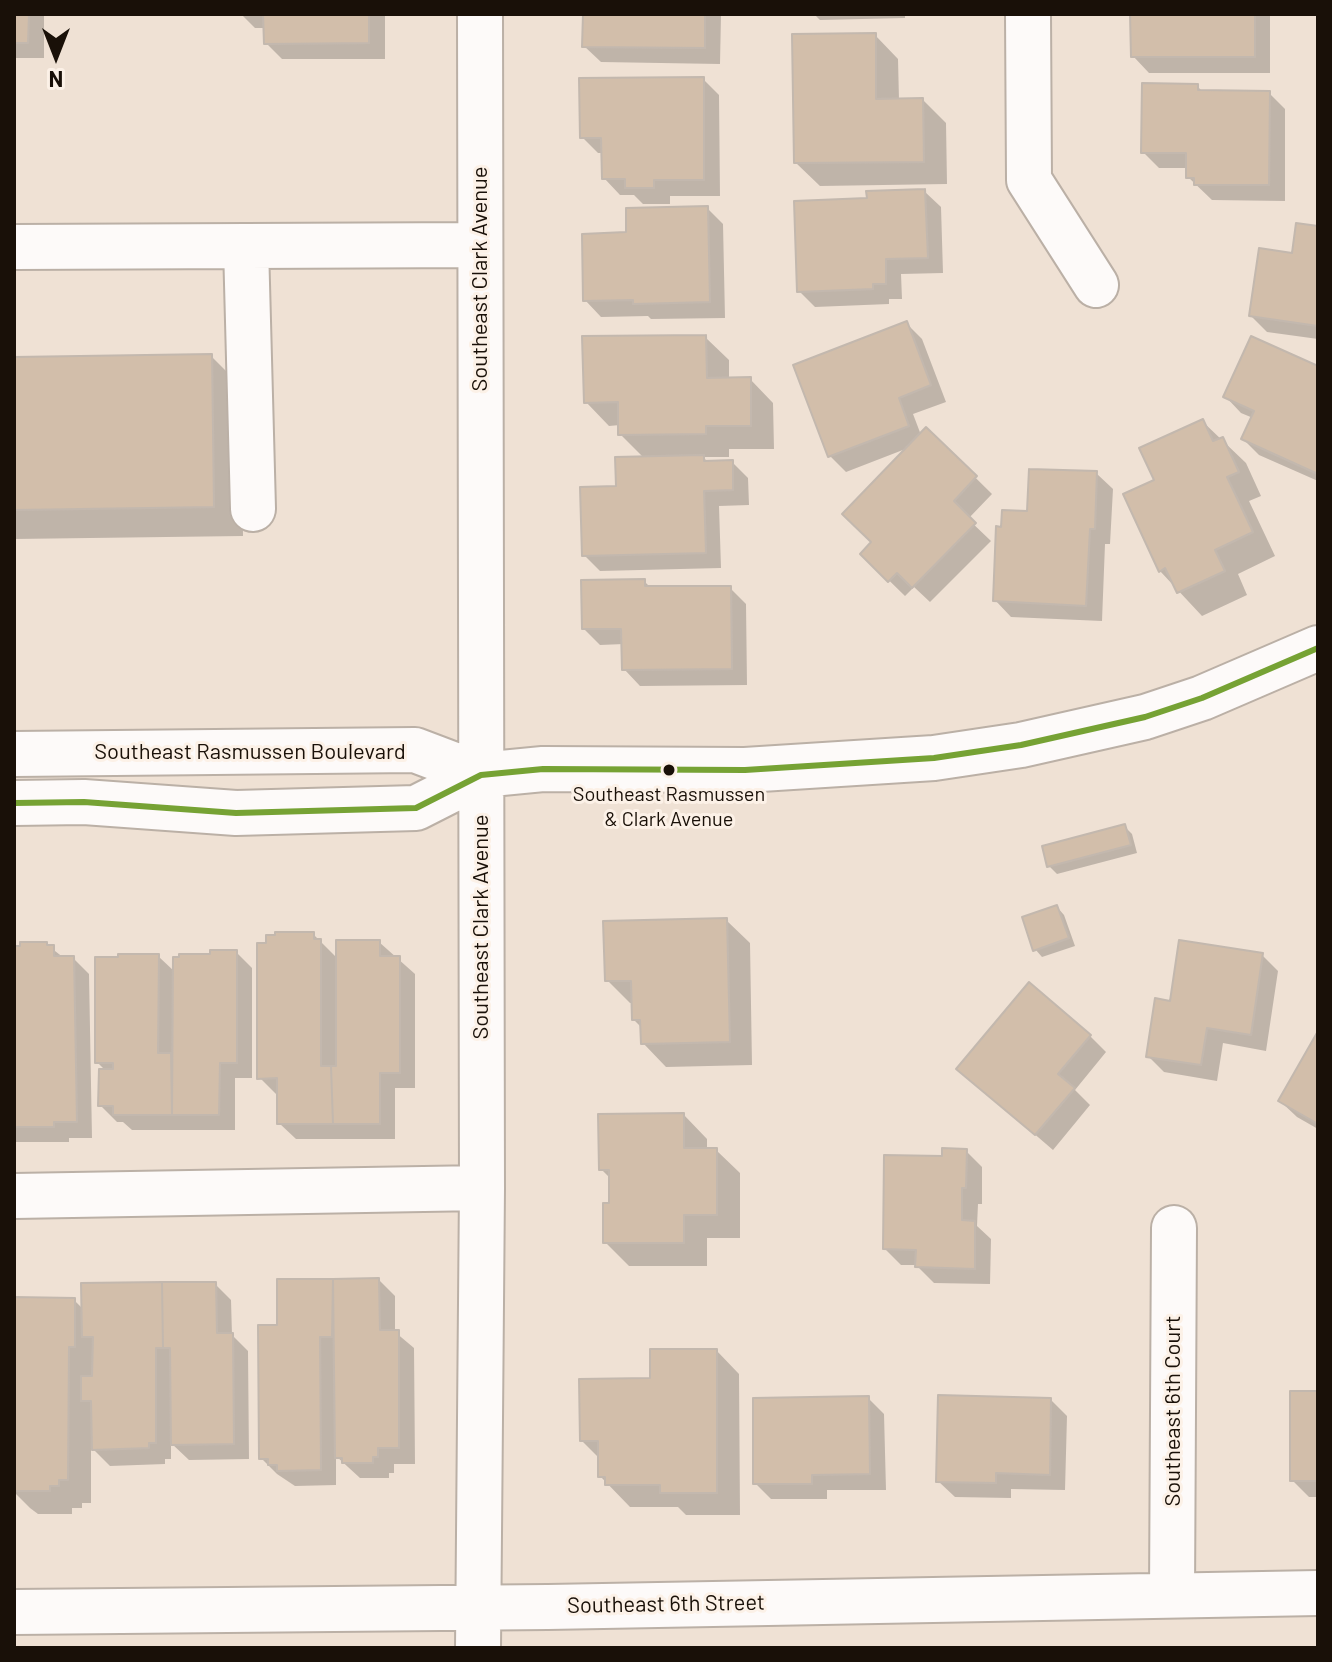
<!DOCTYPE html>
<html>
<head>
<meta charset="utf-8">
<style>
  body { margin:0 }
  #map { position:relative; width:1332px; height:1662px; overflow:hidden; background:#efe1d4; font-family:Barlow,sans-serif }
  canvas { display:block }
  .frame { position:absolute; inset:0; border:16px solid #191008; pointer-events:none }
  .north { position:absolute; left:16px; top:16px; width:80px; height:80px; -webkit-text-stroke:6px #fcf1e7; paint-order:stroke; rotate:180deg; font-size:22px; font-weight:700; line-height:32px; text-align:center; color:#191008 }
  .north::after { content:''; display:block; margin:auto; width:28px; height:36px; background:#191008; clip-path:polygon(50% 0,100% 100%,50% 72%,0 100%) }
</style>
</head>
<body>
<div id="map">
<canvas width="1332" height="1662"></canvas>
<div class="frame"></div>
<div class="north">N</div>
</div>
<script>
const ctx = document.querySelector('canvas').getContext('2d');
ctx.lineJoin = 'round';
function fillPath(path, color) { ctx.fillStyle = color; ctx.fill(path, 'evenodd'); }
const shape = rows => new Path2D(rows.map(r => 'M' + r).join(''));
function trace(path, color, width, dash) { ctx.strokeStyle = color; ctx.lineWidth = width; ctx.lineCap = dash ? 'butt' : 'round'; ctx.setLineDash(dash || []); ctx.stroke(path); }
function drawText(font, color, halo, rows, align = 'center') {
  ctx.font = font + ' Barlow,sans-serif'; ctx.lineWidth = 6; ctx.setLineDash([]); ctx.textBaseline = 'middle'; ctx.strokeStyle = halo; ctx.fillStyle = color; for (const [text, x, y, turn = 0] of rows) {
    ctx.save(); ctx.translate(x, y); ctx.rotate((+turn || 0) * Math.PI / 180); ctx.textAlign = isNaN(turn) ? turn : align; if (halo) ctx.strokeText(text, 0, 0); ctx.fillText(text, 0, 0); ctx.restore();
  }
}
const shadow = shape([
  [14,14,44,14,44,58,14,58],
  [241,14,385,14,385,59,282,59,266,43,265,28,255,28],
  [585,14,721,14,720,64,601,62,584,46],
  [814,14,905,14,905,18,820,20],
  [1132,14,1270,14,1270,73,1149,73,1133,56],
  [875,35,898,59,899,100,923,100,946,123,947,184,820,186,796,163],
  [703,79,719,95,720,196,670,196,670,204,643,204,634,195,620,195,604,178,603,153,598,153,582,137],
  [1197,86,1203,92,1269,93,1285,109,1285,201,1212,200,1188,177,1188,168,1159,168,1143,152],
  [924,191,941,207,943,273,901,274,902,299,889,299,889,304,815,307,799,291,869,200],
  [707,208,723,224,725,318,651,319,648,316,601,317,585,300,628,234],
  [1318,228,1318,339,1267,332,1251,316,1293,255],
  [906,323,922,339,946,402,913,414,921,435,927,430,992,494,968,519,991,541,930,602,914,587,905,596,862,554,874,542,908,448,846,472,830,456],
  [705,337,729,360,729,380,750,379,773,403,774,449,729,449,729,457,703,457,708,462,732,462,748,478,749,505,719,506,721,568,600,571,584,555,618,488,644,458,620,434,620,425,609,426,586,402],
  [211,356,241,386,243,536,14,539,14,359],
  [1318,368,1318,481,1259,455,1243,439,1253,418,1241,413,1225,396],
  [1202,421,1246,463,1261,496,1249,501,1275,556,1238,574,1247,595,1202,616,1160,571,1156,481],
  [1096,473,1113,489,1110,544,1105,544,1102,621,1011,617,995,600,1003,529],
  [644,581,651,588,730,588,746,604,747,685,640,686,624,669,624,644,600,645,584,629],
  [1124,826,1132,834,1137,853,1057,874,1049,866],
  [1057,907,1064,915,1075,946,1042,957,1035,949],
  [726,920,750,943,752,1065,666,1067,643,1043,642,1028,634,1020,633,1003,630,1003,607,980],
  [313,934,338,959,379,942,415,974,415,1088,395,1088,395,1139,296,1139,279,1123,279,1094,276,1094,260,1078],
  [46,944,64,958,73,958,89,974,92,1138,69,1138,69,1142,14,1142,14,948],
  [236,952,252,968,252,1078,235,1078,235,1130,132,1130,123,1122,117,1122,100,1105,106,1071,97,1062,158,956,175,972,212,956],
  [1262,955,1278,971,1266,1051,1223,1043,1217,1081,1164,1072,1148,1056,1172,1003],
  [1318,1035,1318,1129,1297,1117,1280,1101],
  [1090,1036,1106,1052,1075,1090,1090,1105,1053,1150,959,1069],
  [684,1115,707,1139,707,1150,716,1150,740,1173,740,1238,707,1238,707,1266,629,1266,605,1242,611,1205,611,1179,601,1169],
  [966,1151,982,1167,982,1204,978,1204,977,1226,991,1239,990,1284,934,1283,916,1265,901,1265,885,1249,944,1158],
  [379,1280,395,1296,395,1332,414,1348,415,1464,394,1464,394,1473,389,1473,389,1478,360,1478,336,1456,336,1485,295,1486,277,1474,261,1458,279,1327,279,1281],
  [215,1284,231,1300,232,1335,248,1351,249,1459,189,1460,171,1443,171,1459,165,1459,165,1464,110,1466,91,1447,91,1503,82,1503,82,1508,72,1508,72,1514,38,1514,30,1508,14,1492,14,1299,74,1300,83,1309],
  [716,1350,739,1374,740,1515,686,1515,678,1507,630,1507,600,1476,600,1459,582,1441,652,1380],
  [1318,1393,1318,1497,1309,1497,1292,1480],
  [868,1398,884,1414,886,1490,827,1490,827,1499,771,1499,755,1483],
  [1051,1400,1067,1416,1065,1490,1011,1489,1011,1498,955,1497,938,1481]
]);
const building = shape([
  [14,14,29,14,28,43,14,43,14,14],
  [263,14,369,14,369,43,264,44,263,14],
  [583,14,705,14,705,48,582,47,583,14],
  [1130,14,1255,14,1255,57,1131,57,1130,14],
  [876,33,876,99,923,98,924,162,794,163,792,34,876,33],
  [704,77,704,180,654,180,654,188,625,188,625,179,602,179,601,138,580,138,579,78,704,77],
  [1142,83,1198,84,1198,90,1270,91,1269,185,1194,185,1194,178,1186,178,1186,153,1141,153,1142,83],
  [925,189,928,258,886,259,886,284,873,284,873,289,797,292,794,201,867,198,866,191,925,189],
  [708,206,710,302,633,304,633,300,583,301,582,234,626,232,626,208,708,206],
  [1296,223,1318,226,1318,326,1249,316,1259,248,1292,253,1296,223],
  [907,321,931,385,899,398,909,426,828,457,793,365,907,321],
  [706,335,707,378,751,377,751,426,706,426,706,434,618,435,618,402,584,403,582,336,706,335],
  [1251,336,1318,366,1318,474,1241,439,1254,411,1223,397,1251,336],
  [212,354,214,507,14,510,14,357,212,354],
  [1203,419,1213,441,1223,437,1239,472,1227,477,1253,532,1215,550,1225,571,1177,593,1165,568,1159,572,1123,494,1154,480,1139,448,1203,419],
  [926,427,977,476,954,501,976,523,912,588,897,573,888,582,860,554,871,542,842,514,926,427],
  [704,455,704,461,733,460,733,490,704,491,706,553,582,556,580,487,616,486,615,457,704,455],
  [1029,469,1097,471,1095,529,1090,529,1086,606,993,601,996,526,1001,527,1002,510,1027,511,1029,469],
  [645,579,645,586,731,586,732,669,622,670,621,629,582,629,581,580,645,579],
  [1125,824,1131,845,1047,867,1042,846,1125,824],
  [1057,905,1069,938,1033,951,1022,917,1057,905],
  [727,918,730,1042,641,1044,640,1020,632,1020,631,981,605,981,603,921,727,918],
  [275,932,314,932,314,939,321,939,321,1066,331,1066,333,1124,277,1124,277,1078,257,1079,257,943,266,943,266,935,275,935,275,932],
  [336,940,380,940,380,956,400,956,400,1073,380,1073,380,1124,333,1124,331,1066,336,1066,336,940],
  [1179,940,1263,953,1251,1035,1207,1028,1201,1065,1146,1057,1155,998,1170,1001,1179,940],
  [20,942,47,942,47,945,54,945,54,956,74,956,77,1122,54,1122,54,1127,14,1127,14,946,20,946,20,942],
  [210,950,237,950,237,1063,220,1063,219,1115,172,1115,173,957,179,957,179,954,210,954,210,950],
  [118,954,159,954,158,1053,171,1053,172,1115,113,1115,113,1106,98,1106,99,1069,113,1069,113,1063,95,1063,95,957,118,957,118,954],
  [1029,982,1091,1035,1058,1074,1075,1088,1035,1135,956,1069,1029,982],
  [1318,1031,1318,1124,1278,1101,1318,1031],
  [684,1113,684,1148,717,1148,717,1215,684,1215,684,1243,603,1243,603,1203,609,1203,609,1170,599,1170,598,1114,684,1113],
  [942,1148,967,1149,966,1188,962,1188,962,1220,975,1221,975,1269,915,1267,916,1250,883,1249,884,1155,942,1156,942,1148],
  [379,1278,380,1330,399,1330,399,1448,378,1448,378,1457,373,1457,373,1463,342,1463,342,1458,335,1458,333,1279,379,1278],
  [277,1279,333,1279,332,1337,320,1337,321,1470,277,1471,277,1465,268,1465,268,1459,259,1459,258,1325,277,1325,277,1279],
  [162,1282,163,1348,156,1348,156,1443,149,1443,149,1448,92,1450,91,1401,81,1401,81,1376,92,1376,93,1337,82,1337,81,1283,162,1282],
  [162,1282,216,1282,217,1333,233,1333,234,1444,171,1445,170,1348,163,1348,162,1282],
  [14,1297,75,1298,75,1347,69,1347,68,1480,59,1480,59,1486,50,1486,50,1491,14,1491,14,1297],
  [650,1349,717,1349,717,1493,660,1493,660,1485,605,1485,605,1477,598,1477,598,1441,580,1441,579,1379,650,1378,650,1349],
  [1290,1391,1318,1391,1318,1481,1290,1481,1290,1391],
  [938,1395,1051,1398,1050,1475,996,1473,996,1483,936,1482,938,1395],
  [869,1396,870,1474,812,1475,812,1484,753,1484,753,1398,869,1396]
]);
const minor = shape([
  [1028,14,1029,180,1096,285],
  [246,246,253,509],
  [14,247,480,245],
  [14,754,415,750,481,775],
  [14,803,84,802,236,813,416,808,481,775,543,769,745,770,934,758,1021,745,1145,717,1202,698,1318,648],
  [14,1196,482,1188],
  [1172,1594,1174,1228],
  [14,1612,548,1607,1318,1593],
  [478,1648,482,1188,480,14]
]);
const bus1 = shape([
  [14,803,84,802,236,813,416,808,481,775,543,769,745,770,934,758,1021,745,1145,717,1202,698,1318,648]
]);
const markers = [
  [669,770,7,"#191008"]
];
const busNames = [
  ["Southeast Rasmussen",669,794],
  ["& Clark Avenue",669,819]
];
const streetNames = [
  ["Southeast Clark Avenue",480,279,-90],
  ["Southeast Rasmussen Boulevard",250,752],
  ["Southeast Clark Avenue",481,927,-90],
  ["Southeast 6th Court",1173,1411,-90],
  ["Southeast 6th Street",666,1604,-1]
];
fillPath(shadow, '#0003');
fillPath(building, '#d2beaa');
trace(building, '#c3b8ae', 2);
trace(minor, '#bbb0a6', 48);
trace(minor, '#fdfaf9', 44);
trace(bus1, '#76a234', 6);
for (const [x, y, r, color] of markers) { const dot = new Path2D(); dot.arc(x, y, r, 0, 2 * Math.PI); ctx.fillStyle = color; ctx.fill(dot); trace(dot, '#fcf1e7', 3); }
drawText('20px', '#191008', '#fcf1e7', busNames);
drawText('22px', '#191008', '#fcf1e7', streetNames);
</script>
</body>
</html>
